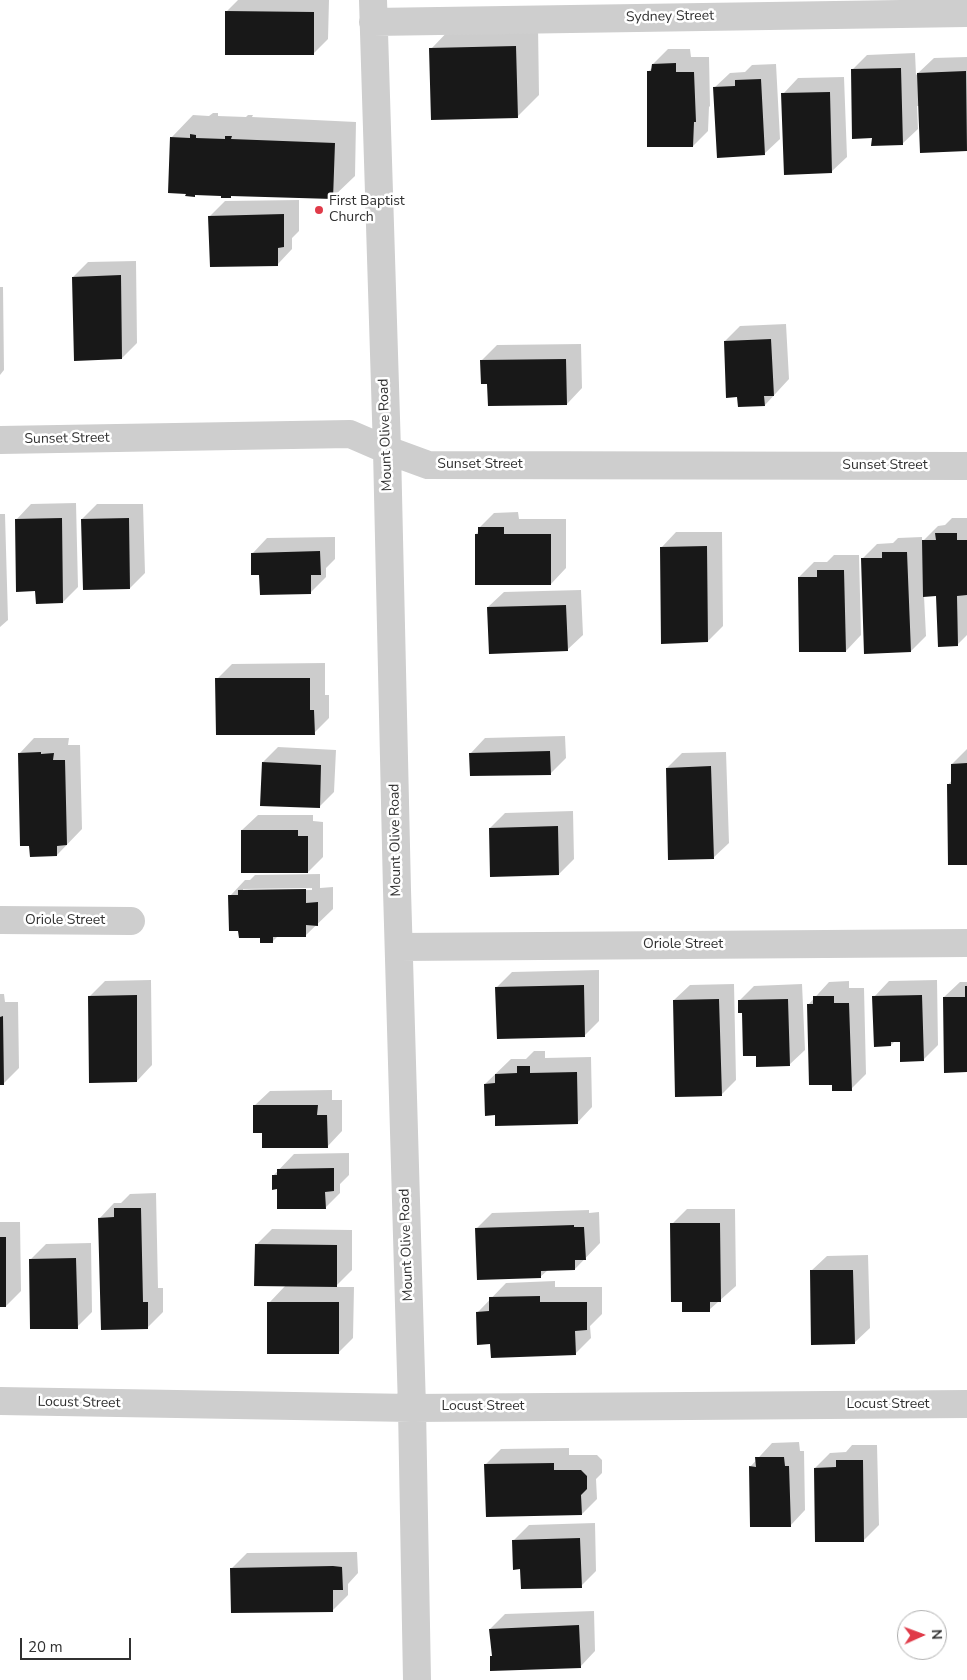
<!DOCTYPE html>
<html>
<head>
<meta charset="utf-8">
<style>
  body { margin:0 }
  #map { position:relative; width:967px; height:1680px; overflow:hidden; background:#fff; font-family:"Nunito Sans",sans-serif }
  canvas { display:block }
  .north { position:absolute; left:897px; top:1610px; width:50px; height:50px; box-sizing:border-box; background:#fff; border:1px solid #adadad; border-radius:50%; rotate:88deg; font-size:14px; font-weight:700; line-height:20px; text-align:center; color:#313131 }
  .north::after { content:''; display:block; margin:auto; width:18px; height:22px; background:#e03b49; clip-path:polygon(50% 0,100% 100%,50% 72%,0 100%) }
  .scale { position:absolute; left:20px; top:1638px; width:111px; height:22px; box-sizing:border-box; border:2px solid #313131; border-top:0; padding-left:6px; font-size:15px; line-height:18px; white-space:nowrap; color:#313131; -webkit-text-stroke:4px #fff; paint-order:stroke }
</style>
</head>
<body>
<div id="map">
<canvas width="967" height="1680"></canvas>
<div class="north">N</div>
<div class="scale">20 m</div>
</div>
<script>
const ctx = document.querySelector('canvas').getContext('2d');
ctx.lineJoin = 'round';
function fillPath(path, color) { ctx.fillStyle = color; ctx.fill(path, 'evenodd'); }
const shape = rows => new Path2D(rows.map(r => 'M' + r).join(''));
function trace(path, color, width, dash) { ctx.strokeStyle = color; ctx.lineWidth = width; ctx.lineCap = dash ? 'butt' : 'round'; ctx.setLineDash(dash || []); ctx.stroke(path); }
function drawText(font, color, halo, rows, align = 'center') {
  ctx.font = font + ' "Nunito Sans",sans-serif'; ctx.lineWidth = 5; ctx.setLineDash([]); ctx.textBaseline = 'middle'; ctx.strokeStyle = halo; ctx.fillStyle = color; for (const [text, x, y, turn = 0] of rows) {
    ctx.save(); ctx.translate(x, y); ctx.rotate((+turn || 0) * Math.PI / 180); ctx.textAlign = isNaN(turn) ? turn : align; if (halo) ctx.strokeText(text, 0, 0); ctx.fillText(text, 0, 0); ctx.restore();
  }
}
const shadow = shape([
  [238,0,329,0,328,39,313,54,227,11],
  [538,25,539,95,517,117,431,49,453,26],
  [668,49,690,49,691,57,709,57,710,106,709,107,708,131,693,146,648,72,653,67,653,64],
  [915,53,916,75,934,58,967,57,967,150,921,152,919,106,917,106,918,129,902,144,873,137,852,70,867,55],
  [776,64,780,139,764,154,714,88,730,73,745,72,752,65],
  [844,77,847,157,831,172,783,94,798,78],
  [213,113,218,113,218,116,246,117,248,115,253,115,252,117,356,122,355,176,332,198,171,138,193,115,209,116],
  [299,200,299,231,292,238,292,249,277,265,210,216,225,201],
  [136,261,137,343,122,358,73,277,88,262],
  [0,287,3,287,4,370,0,375],
  [786,324,789,379,765,405,725,341,740,326],
  [581,344,582,388,567,404,482,360,497,345],
  [76,503,78,587,63,602,36,590,16,520,31,504],
  [97,504,143,504,145,573,130,588,82,519],
  [518,512,519,519,566,519,566,568,551,584,476,534,479,531,479,528,494,513],
  [0,514,5,514,8,620,0,627],
  [952,518,967,518,967,635,957,645,938,595,924,596,926,636,911,651,862,559,877,544,893,543,898,538,922,537,922,542,938,526,945,525],
  [676,532,722,532,723,626,708,641,661,548],
  [335,537,335,559,326,568,326,577,311,592,261,573,252,554,267,538],
  [834,555,859,555,861,635,846,651,799,577,814,562,827,562],
  [581,590,583,635,567,650,488,607,504,592],
  [325,663,325,695,329,695,329,718,314,733,217,679,232,664],
  [565,736,566,758,551,773,470,754,485,738],
  [34,738,69,738,68,745,80,745,82,829,57,855,19,754],
  [278,747,336,750,334,792,319,807,263,762],
  [967,749,967,864,948,785,952,780,952,764],
  [726,752,729,843,713,858,667,768,682,753],
  [573,811,574,859,559,874,490,828,505,813],
  [258,815,313,815,313,821,323,822,323,857,308,872,242,830],
  [320,874,320,888,333,887,333,909,306,935,278,936,272,942,240,930,230,896,245,880,250,880,255,875],
  [312,888,312,890,243,891,243,889],
  [599,970,599,1021,584,1036,497,987,512,972],
  [151,980,152,1065,137,1081,90,996,105,981],
  [937,980,938,1045,923,1060,901,1040,896,1040,891,1045,874,997,889,981],
  [849,981,849,988,864,988,866,1074,851,1089,833,1083,808,1005,829,982],
  [960,982,967,982,967,1071,944,997],
  [734,984,736,1080,721,1095,674,1000,690,985],
  [802,984,805,1050,789,1065,757,1054,739,1001,754,986],
  [0,994,4,994,5,1002,18,1002,19,1068,4,1083,0,1083],
  [534,1051,545,1051,545,1058,591,1057,592,1107,577,1123,496,1114,485,1084,511,1059,526,1059],
  [332,1090,332,1100,342,1100,342,1131,327,1147,263,1132,254,1106,270,1091],
  [349,1153,349,1175,340,1184,340,1193,325,1208,278,1188,273,1176,294,1154],
  [156,1193,158,1288,163,1288,163,1312,148,1327,99,1219,114,1203,121,1203,130,1194],
  [687,1209,735,1209,736,1286,709,1310,672,1224],
  [589,1210,589,1213,599,1212,600,1243,575,1269,548,1270,540,1277,477,1228,492,1213],
  [0,1222,20,1222,21,1291,6,1306,0,1306],
  [272,1229,352,1230,352,1270,335,1287,354,1287,353,1338,338,1353,269,1303,286,1285,257,1244],
  [91,1243,92,1312,77,1327,31,1259,46,1244],
  [868,1255,870,1328,854,1343,811,1271,827,1256],
  [555,1281,555,1287,602,1287,602,1314,590,1326,591,1338,575,1354,491,1343,478,1312,506,1283],
  [799,1442,800,1451,804,1451,805,1510,790,1526,750,1467,772,1443],
  [852,1445,877,1445,879,1525,864,1540,815,1468,830,1453,846,1452],
  [569,1448,569,1455,597,1455,602,1460,602,1473,596,1479,597,1499,582,1514,486,1464,501,1449],
  [595,1523,596,1571,581,1586,521,1568,514,1540,529,1525],
  [357,1552,358,1573,348,1584,348,1595,333,1610,232,1568,247,1553],
  [594,1611,595,1651,580,1667,493,1655,490,1629,505,1614]
]);
const building = shape([
  [225,11,314,12,314,55,225,55],
  [516,46,518,118,431,120,429,48],
  [676,63,676,72,694,72,696,122,694,122,693,147,647,147,647,71,651,71,652,64],
  [901,68,903,145,871,146,872,138,852,139,851,69],
  [966,71,967,151,920,153,917,73],
  [761,79,765,155,717,158,713,87,735,86,735,80],
  [830,92,832,173,784,175,781,93],
  [190,134,196,135,196,138,225,139,225,136,232,136,231,139,335,143,333,199,231,196,231,198,221,198,221,196,195,195,195,197,185,196,186,194,168,193,170,137,190,138],
  [284,214,284,247,278,248,278,266,210,267,208,216],
  [121,275,122,359,74,361,72,277],
  [771,339,774,396,764,396,765,406,738,407,737,397,726,398,724,341],
  [566,359,567,405,488,406,487,384,481,384,480,360],
  [62,518,63,603,36,604,35,591,16,592,15,519],
  [129,518,130,589,83,590,81,519],
  [478,527,504,527,504,534,551,534,551,585,475,585,475,534,478,534],
  [935,533,957,533,957,540,967,540,967,595,957,596,958,646,938,647,936,596,923,597,922,540,936,540],
  [707,546,708,642,661,644,660,547],
  [320,551,321,575,311,575,311,594,260,595,259,575,251,575,251,553],
  [882,552,907,552,911,652,864,654,861,558,882,558],
  [817,570,844,570,846,652,799,652,798,577,817,577],
  [566,605,568,651,489,654,487,607],
  [215,678,310,678,310,710,314,710,315,735,216,735],
  [550,751,551,775,470,776,469,753],
  [41,752,41,754,54,753,53,760,65,760,67,845,57,846,57,856,30,857,29,846,20,846,18,753],
  [262,762,321,765,320,808,260,806],
  [967,763,967,865,948,865,947,784,951,784,951,764],
  [711,766,714,859,668,860,666,768],
  [558,826,559,875,490,877,489,828],
  [241,830,298,830,298,836,308,836,308,873,241,873],
  [306,889,306,903,318,902,318,926,306,925,306,937,273,937,273,943,260,943,260,938,239,938,238,931,229,931,228,895,238,895,238,890],
  [584,985,585,1037,497,1039,495,987],
  [965,986,967,986,967,1072,944,1073,943,997,965,997],
  [137,995,137,1082,89,1083,88,996],
  [922,995,924,1061,900,1062,900,1042,891,1042,891,1046,874,1047,872,996],
  [813,996,834,996,834,1003,849,1003,852,1091,832,1091,832,1085,809,1085,807,1004,813,1004],
  [719,999,722,1096,675,1097,673,1000],
  [788,999,790,1066,756,1067,756,1056,743,1056,742,1013,738,1013,738,1000],
  [3,1016,4,1085,0,1085,0,1017],
  [517,1066,530,1066,530,1073,577,1072,578,1124,495,1126,495,1115,485,1116,484,1084,495,1083,495,1074,517,1073],
  [253,1105,318,1105,317,1115,327,1115,328,1148,262,1148,262,1133,253,1133],
  [334,1168,334,1191,325,1192,326,1209,277,1209,277,1189,272,1190,272,1175,277,1175,277,1169],
  [114,1208,141,1208,143,1302,148,1302,148,1329,101,1330,98,1218,114,1217],
  [670,1223,720,1223,721,1302,710,1302,710,1312,682,1312,682,1302,671,1302],
  [574,1225,574,1227,584,1227,586,1260,575,1260,575,1270,541,1271,541,1278,477,1280,475,1228],
  [0,1237,6,1237,6,1307,0,1307],
  [255,1244,337,1245,337,1287,254,1286],
  [76,1258,78,1329,30,1329,29,1259],
  [810,1270,853,1270,855,1344,811,1345],
  [540,1296,540,1302,587,1302,587,1330,575,1331,576,1355,491,1358,490,1344,477,1345,476,1312,489,1311,489,1297],
  [267,1302,339,1302,339,1354,267,1354],
  [755,1457,784,1457,785,1466,789,1466,791,1527,750,1527,749,1466,756,1467],
  [836,1460,863,1460,864,1542,815,1542,814,1468,836,1467],
  [554,1463,554,1470,581,1470,587,1476,587,1489,581,1495,582,1515,486,1517,484,1464],
  [580,1538,582,1588,521,1589,520,1569,513,1570,512,1540],
  [333,1566,342,1567,343,1590,333,1590,333,1612,231,1613,230,1568],
  [579,1625,581,1668,490,1671,490,1656,492,1656,489,1629]
]);
const minor = shape([
  [373,0,387,450,397,890,412,1408,417,1680],
  [373,22,967,13],
  [0,440,350,434,387,450,428,465,967,466],
  [0,920,131,921],
  [399,947,967,943],
  [0,1401,412,1408,967,1404]
]);
const markers = [
  [319,210,5,"#e03b49"]
];
const streetNames = [
  ["Sydney Street",670,17,-1],
  ["Mount Olive Road",386,435,-92],
  ["Sunset Street",67,439,-1],
  ["Sunset Street",480,465],
  ["Sunset Street",885,466],
  ["Mount Olive Road",396,840,-91],
  ["Oriole Street",65,921],
  ["Oriole Street",683,945],
  ["Mount Olive Road",407,1245,-92],
  ["Locust Street",79,1403,1],
  ["Locust Street",888,1405],
  ["Locust Street",483,1407]
];
const poiNames = [
  ["First Baptist",329,202],
  ["Church",329,218]
];
fillPath(shadow, '#0003');
fillPath(building, '#181818');
trace(minor, '#cecece', 28);
for (const [x, y, r, color] of markers) { const dot = new Path2D(); dot.arc(x, y, r, 0, 2 * Math.PI); ctx.fillStyle = color; ctx.fill(dot); trace(dot, '#fff', 2); }
drawText('14px', '#313131', '#fff', streetNames);
drawText('14px', '#313131', '#fff', poiNames, 'left');
</script>
</body>
</html>
